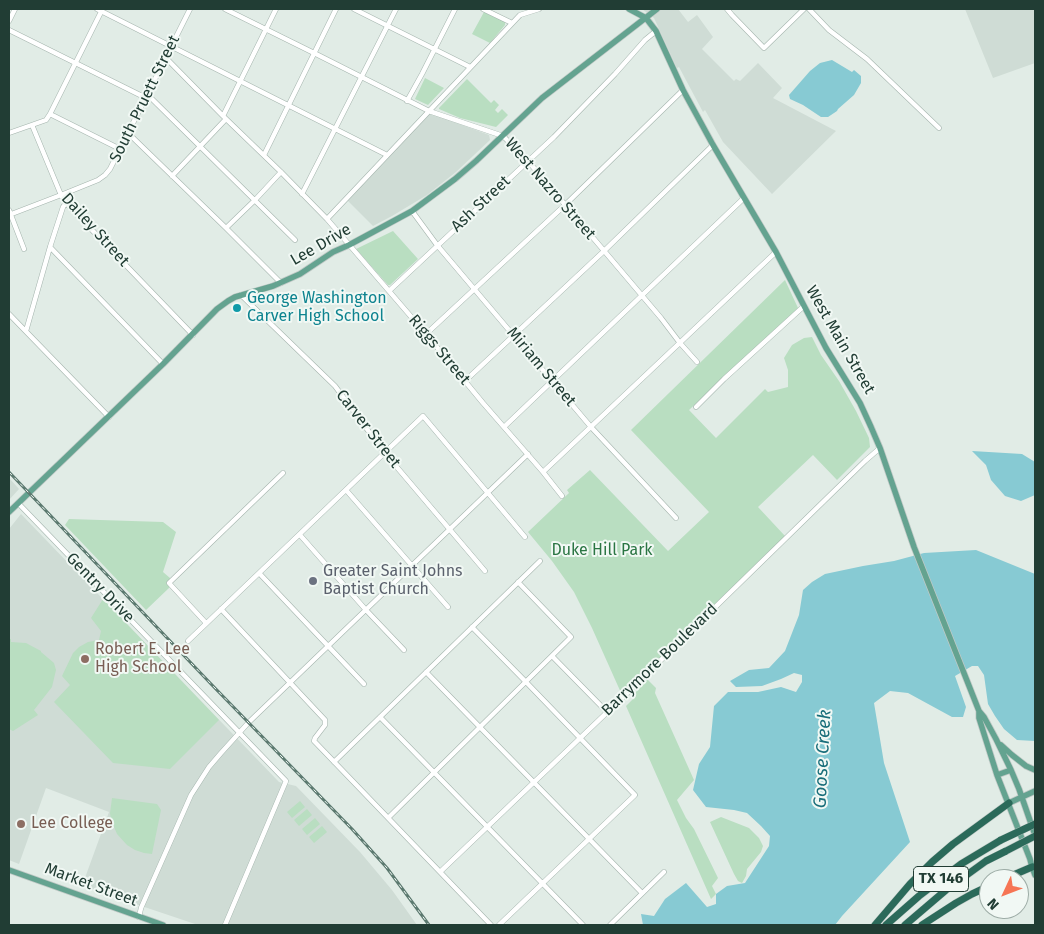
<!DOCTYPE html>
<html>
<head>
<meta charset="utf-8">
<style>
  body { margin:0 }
  #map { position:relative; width:1044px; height:934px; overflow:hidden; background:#e1ece6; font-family:"Fira Sans",sans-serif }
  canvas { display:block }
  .frame { position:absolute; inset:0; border:10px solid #213d34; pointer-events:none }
  .north { position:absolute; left:979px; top:869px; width:50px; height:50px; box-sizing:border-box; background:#f1f8f4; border:1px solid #9eada7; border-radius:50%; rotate:227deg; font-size:14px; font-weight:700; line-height:20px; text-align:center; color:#213d34 }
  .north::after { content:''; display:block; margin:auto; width:18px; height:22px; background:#f67554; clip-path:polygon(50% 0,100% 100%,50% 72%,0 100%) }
</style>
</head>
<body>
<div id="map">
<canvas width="1044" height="934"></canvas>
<div class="frame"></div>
<div class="north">N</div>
</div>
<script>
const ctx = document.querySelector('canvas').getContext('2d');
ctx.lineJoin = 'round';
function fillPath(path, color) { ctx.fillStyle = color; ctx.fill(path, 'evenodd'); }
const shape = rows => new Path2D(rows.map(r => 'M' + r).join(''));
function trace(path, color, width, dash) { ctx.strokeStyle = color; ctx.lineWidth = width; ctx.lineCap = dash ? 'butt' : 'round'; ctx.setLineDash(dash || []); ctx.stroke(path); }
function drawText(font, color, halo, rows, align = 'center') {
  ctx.font = font + ' "Fira Sans",sans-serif'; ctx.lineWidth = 4; ctx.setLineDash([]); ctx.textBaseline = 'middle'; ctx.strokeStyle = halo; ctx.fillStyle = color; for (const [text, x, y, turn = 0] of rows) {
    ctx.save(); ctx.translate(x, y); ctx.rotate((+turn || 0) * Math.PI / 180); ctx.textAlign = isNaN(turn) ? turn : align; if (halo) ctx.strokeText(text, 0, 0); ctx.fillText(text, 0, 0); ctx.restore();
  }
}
const built = shape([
  [642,9,678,9,688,22,697,15,713,37,702,49,734,81,736,79,740,81,758,63,782,88,773,98,836,131,772,194,723,142,705,110,703,112,679,67,677,68,654,18],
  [965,9,1035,9,1035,63,993,78],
  [430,113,489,135,490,140,456,172,427,195,392,216,373,226,347,200],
  [9,478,19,489,9,500],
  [21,514,279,782,296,786,360,852,392,890,417,925,198,925,82,886,109,812,46,788,19,864,9,860,9,529]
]);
const green = shape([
  [484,12,505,22,505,25,490,43,472,34],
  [425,78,444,88,428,105,415,99],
  [467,79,491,103,494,100,499,105,495,110,498,113,502,109,508,115,496,127,460,118,439,109,439,108],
  [393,231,418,259,390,285,388,285,356,249],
  [785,280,798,308,689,410,716,438,765,389,768,392,788,387,788,370,784,358,792,345,804,338,812,337,821,355,839,381,856,411,869,438,870,447,837,480,813,455,758,507,785,536,632,685,629,683,627,685,628,689,622,695,592,628,574,592,552,561,528,532,569,493,567,490,590,470,668,551,709,512,631,430],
  [69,519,163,522,176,532,163,572,170,578,169,588,146,610,65,525],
  [103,599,219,720,170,769,113,763,54,702,70,685,62,676,73,653,79,647,88,642,99,640,101,631,91,618],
  [9,639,11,639,11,642,26,643,41,651,41,652,54,663,56,670,52,687,34,710,38,715,13,731,9,729],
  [645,679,647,679,656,688,655,693,694,780,677,800,686,818,694,829,718,878,712,886,716,894,711,899,626,706,633,699,632,695,637,691,636,688],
  [112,798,157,804,161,810,152,854,144,853,135,850,127,845,117,834,111,820,110,813],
  [300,801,305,807,292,818,287,812],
  [307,809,312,815,299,826,294,820],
  [721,817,749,828,759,838,763,846,761,852,747,869,746,876,742,883,738,881,734,874,710,822],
  [315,818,320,824,307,835,302,829],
  [322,826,327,832,314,843,309,837]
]);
const water = shape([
  [832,60,852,72,854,70,861,76,861,83,854,95,838,109,837,111,828,117,821,117,803,105,790,99,789,95,810,71,820,63],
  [972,451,1022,454,1035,462,1035,495,1021,501,1005,496,991,480,986,465],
  [976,550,1035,574,1035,721,1034,722,1035,726,1035,741,1017,740,1004,729,995,716,988,704,984,675,978,666,972,666,955,676,966,707,963,717,952,717,908,693,890,691,874,703,884,763,910,842,842,916,835,925,643,925,641,914,654,916,665,899,686,883,707,907,716,904,716,894,727,886,745,883,769,846,770,836,761,826,747,813,734,810,706,807,693,790,699,764,710,747,714,706,728,692,758,692,781,687,796,692,802,682,802,675,794,673,781,679,762,686,736,687,730,681,749,670,769,668,785,651,799,615,803,590,812,582,825,574,863,566,894,561,924,553]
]);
const minor = shape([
  [97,9,387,155],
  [225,9,314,53,429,111,503,136,528,161,661,318,680,343,697,362],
  [354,9,470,67],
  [483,9,512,23],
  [727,9,732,15,764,48,804,9],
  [809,9,829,30,867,59,939,128],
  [9,21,15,9],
  [9,30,140,95,152,99,295,240],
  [165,57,223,116,281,172,327,219,426,334,483,403,543,472,562,496],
  [407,101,422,74,455,9],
  [50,114,120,149],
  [223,116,276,9],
  [32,125,61,195,66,203,193,335],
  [9,133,46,120,50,114,102,10],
  [128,133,226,228,281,283],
  [264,155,336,9],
  [172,176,226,119],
  [302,194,396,9],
  [9,210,24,249],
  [412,211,437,245,591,427,676,518],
  [9,215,61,195,98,180,105,175,110,169,190,9],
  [327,219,520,15,539,9],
  [226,228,255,200,281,172],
  [50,247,163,364],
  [389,291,554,137,615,74,645,40,656,31],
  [241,295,335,386,384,452,485,571],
  [9,314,109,417],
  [26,331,50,247,63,207,66,203],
  [426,334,565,205,683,90],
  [465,381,604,251,713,145],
  [696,407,724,379,804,306],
  [504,427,744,198],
  [543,472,776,252],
  [346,490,448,607],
  [18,503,286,781,225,925],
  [300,535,366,610,404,650],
  [259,573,364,684],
  [221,609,325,720,325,725,315,738,314,741,316,743,491,925],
  [206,623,169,583,283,473],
  [472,627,526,682,635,795,499,925],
  [188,641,423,416,525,537],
  [552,656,607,712],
  [426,672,642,893],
  [380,717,583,925],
  [334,762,540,561],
  [388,818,571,637,518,582],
  [440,872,621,699,865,461,880,448],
  [139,917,141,908,191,795,209,767,221,753,249,722,528,454],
  [610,925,664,872]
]);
const major = shape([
  [629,9,646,18,656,31,683,90,713,145,776,252,826,348,860,403,871,427,880,448,914,547,979,711,979,718,997,775,1030,859,1032,867,1035,875],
  [9,512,163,364,217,309,228,301,235,297,273,286,300,274,333,252,349,245,412,211,455,179,476,161,542,98,657,9],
  [979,711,984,717,996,739,1011,770,1019,789,1035,835],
  [1001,745,1012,755,1026,766,1035,770],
  [997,775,1011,770],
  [1009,803,1035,791],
  [9,870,163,925]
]);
const highway = shape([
  [1004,879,1032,867],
  [875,925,910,884,932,862,953,844,1009,803],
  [886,925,919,896,961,864,1001,840],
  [905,925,946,890,986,861,1006,851],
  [922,925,956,903,972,894,989,886]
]);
const rail = shape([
  [9,472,212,685,352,829,387,868,429,925]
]);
const highwayBridge = shape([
  [1001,840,1035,824],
  [1006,851,1035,836]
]);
const markers = [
  [237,308,5,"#0f9aa8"],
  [313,581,5,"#6b7280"],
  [85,659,5,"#8d6e63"],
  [21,824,5,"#8d6e63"]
];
const shields = [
  [941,879,55]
];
const shieldNames = [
  ["TX 146",941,879]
];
const streetNames = [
  ["South Pruett Street",145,99,-64],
  ["West Nazro Street",550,189,49],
  ["Ash Street",481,204,-43],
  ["Dailey Street",95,230,48],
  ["Lee Drive",321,245,-30],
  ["West Main Street",840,340,60],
  ["Riggs Street",439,350,50],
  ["Miriam Street",541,367,50],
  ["Carver Street",368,429,52],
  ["Gentry Drive",100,588,46],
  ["Barrymore Boulevard",660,660,-44],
  ["Market Street",91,885,20]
];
const cultureNames = [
  ["George Washington",247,299],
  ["Carver High School",247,317]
];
const parkNames = [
  ["Duke Hill Park",602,551]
];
const worshipNames = [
  ["Greater Saint Johns",323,572],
  ["Baptist Church",323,590]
];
const educationNames = [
  ["Robert E. Lee",95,650],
  ["High School",95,668],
  ["Lee College",31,824]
];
const waterNames = [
  ["Goose Creek",823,759,-87]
];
fillPath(built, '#cfdcd5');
fillPath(green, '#b9dec1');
fillPath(water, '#87cad3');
trace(minor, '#a4b4ad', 5.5);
trace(major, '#c1c9c6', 7);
trace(highway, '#c1c9c6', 8);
trace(minor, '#fff', 4.5);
trace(major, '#64a390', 5.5);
trace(highway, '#2b6a5a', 7);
trace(rail, '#5b796f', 3);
trace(rail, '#f1f8f4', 1, [4]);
trace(highwayBridge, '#c1c9c6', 8, []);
trace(highwayBridge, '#2b6a5a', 7);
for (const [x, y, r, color] of markers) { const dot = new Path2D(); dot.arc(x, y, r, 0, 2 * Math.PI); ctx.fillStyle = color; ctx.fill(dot); trace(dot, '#f1f8f4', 2); }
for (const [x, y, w] of shields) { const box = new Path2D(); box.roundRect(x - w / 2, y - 12.5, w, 25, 4); ctx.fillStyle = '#f1f8f4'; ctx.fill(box); trace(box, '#213d34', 1); }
drawText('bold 15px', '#213d34', null, shieldNames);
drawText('16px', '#213d34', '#f1f8f4', streetNames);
drawText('16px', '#0d838f', '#f1f8f4', cultureNames, 'left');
drawText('16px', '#2a7543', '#f1f8f4', parkNames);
drawText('16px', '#5b616d', '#f1f8f4', worshipNames, 'left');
drawText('16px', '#785e54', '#f1f8f4', educationNames, 'left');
drawText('italic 18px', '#196e7a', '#f1f8f4', waterNames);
</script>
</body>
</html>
